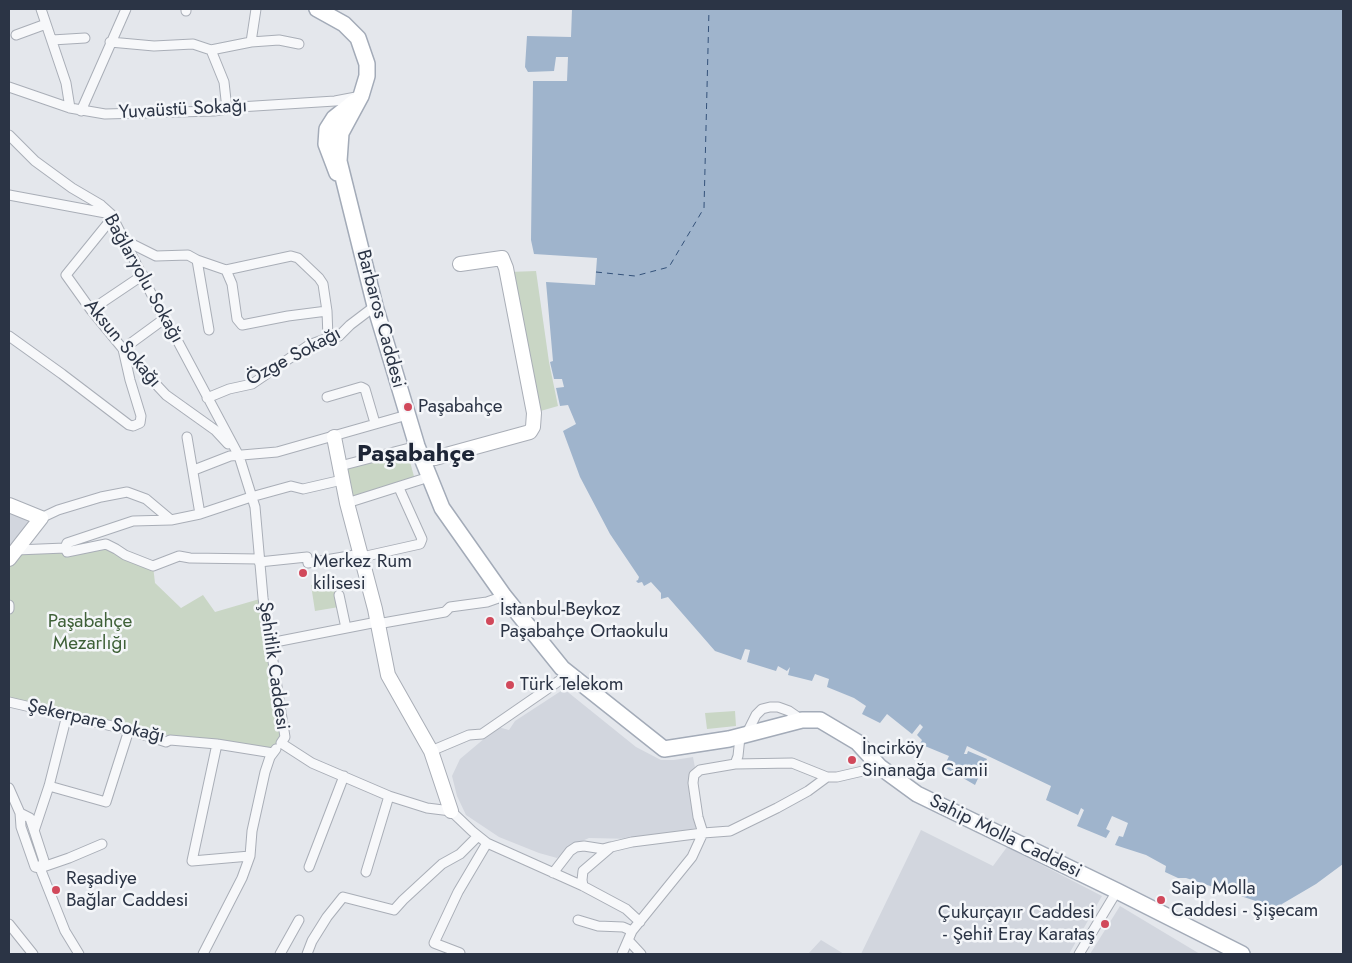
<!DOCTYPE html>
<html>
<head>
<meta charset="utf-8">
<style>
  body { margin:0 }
  #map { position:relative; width:1352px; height:963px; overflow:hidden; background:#e4e7ec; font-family:Jost,sans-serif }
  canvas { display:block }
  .frame { position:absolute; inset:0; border:10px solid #2b3445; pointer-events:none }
</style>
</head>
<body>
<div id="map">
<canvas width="1352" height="963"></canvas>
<div class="frame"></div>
</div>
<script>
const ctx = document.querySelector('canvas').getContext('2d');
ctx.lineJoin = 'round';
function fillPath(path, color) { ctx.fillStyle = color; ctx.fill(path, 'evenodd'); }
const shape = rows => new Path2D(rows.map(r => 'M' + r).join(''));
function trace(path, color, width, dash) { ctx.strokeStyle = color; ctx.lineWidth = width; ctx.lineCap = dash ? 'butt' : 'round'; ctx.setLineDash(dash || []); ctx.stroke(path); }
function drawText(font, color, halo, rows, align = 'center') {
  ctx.font = font + ' Jost,sans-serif'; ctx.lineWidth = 5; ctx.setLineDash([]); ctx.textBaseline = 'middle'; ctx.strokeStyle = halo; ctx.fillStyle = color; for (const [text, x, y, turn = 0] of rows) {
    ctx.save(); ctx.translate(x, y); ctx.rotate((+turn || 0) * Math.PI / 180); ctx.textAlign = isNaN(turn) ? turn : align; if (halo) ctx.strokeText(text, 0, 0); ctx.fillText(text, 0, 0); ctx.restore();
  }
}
const built = shape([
  [9,510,30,523,9,550],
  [564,689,636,747,661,760,674,760,693,757,696,773,689,792,697,828,634,839,589,838,575,844,557,858,539,853,499,837,466,815,457,796,452,776,460,759,498,727,509,730,515,721],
  [921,830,993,866,1007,847,1102,896,1069,954,861,954],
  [1120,906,1200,954,1090,954],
  [821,940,844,954,808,954]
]);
const green = shape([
  [536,271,549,362,558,406,537,412,509,272],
  [407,451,415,480,350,499,344,469],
  [105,547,153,566,155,583,181,608,203,595,215,612,263,598,285,737,273,753,215,745,9,702,9,559,16,550],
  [334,581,339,607,315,611,311,585],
  [735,711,736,726,707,729,705,713]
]);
const water = shape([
  [572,9,1343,9,1343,864,1316,884,1282,904,1278,915,1268,913,1268,905,1186,878,1178,878,1165,872,1166,866,1146,855,1115,845,1119,836,1123,837,1128,823,1112,816,1106,829,1110,831,1106,838,1077,826,1084,810,1081,808,1078,815,1046,800,1051,786,967,746,964,754,967,754,968,751,987,759,975,785,944,767,949,756,920,744,922,740,917,735,923,727,920,724,912,734,887,714,880,723,862,714,866,706,854,698,827,687,829,679,815,674,812,681,788,675,790,667,787,671,778,666,776,671,747,662,750,650,745,649,741,660,715,651,668,597,661,599,661,593,651,582,644,586,642,582,638,583,636,581,638,580,639,577,610,534,580,477,563,431,576,424,568,405,560,406,556,388,564,387,562,379,554,379,550,362,553,361,546,282,595,285,597,258,534,254,531,240,533,81,567,81,568,57,556,57,554,71,528,72,525,67,527,36,571,37]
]);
const ferry = shape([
  [596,272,635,276,669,267,704,208,709,9]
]);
const street = shape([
  [41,9,66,83,70,108],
  [186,9,186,11],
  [16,35,46,24],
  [52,40,85,38],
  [110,42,154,46,193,44,211,50,251,42,256,9],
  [251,42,279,40,299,44],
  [211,50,224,82,227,109],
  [9,87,70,108,105,114,214,111,239,107,335,101,356,97],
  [81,111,126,9],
  [9,135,35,161,72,188,101,205,111,214,164,319,176,338,239,456,255,507,263,598,285,737,281,743,312,763,389,796,427,808,451,811,472,831,487,843,583,886,626,909,640,922],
  [9,195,111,214],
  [113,217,66,275,91,310,123,349,166,395,215,430,228,444],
  [126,241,156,256,188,255,197,260,226,270,291,256,298,258,319,278,323,284,327,311,328,338],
  [197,260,209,330],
  [226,270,232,284,237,319,242,325,288,316,327,311],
  [91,310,143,275],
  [9,336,62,374,129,425,133,426,140,423,141,416,130,380,123,349],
  [123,349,164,319],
  [327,397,361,387,365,389,375,423],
  [207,398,229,389,252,384,309,345,328,338,339,336,350,325,375,306],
  [187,437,200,514],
  [340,466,417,446],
  [194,470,230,456,277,452,407,415],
  [347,503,429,477],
  [41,518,58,510,101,497,127,492,146,499,171,520],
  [65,548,67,543,133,521,171,520,200,514,251,497,291,486,303,489,342,480],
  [16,550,65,548,67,552,106,544,116,549,125,555,153,566,179,556,190,558,259,559],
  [362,557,420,544,422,539,399,488],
  [259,562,307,557,308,563,361,554],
  [339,595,346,628],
  [9,605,9,609],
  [270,643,377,622,383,623,445,612,450,607,487,602,504,596],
  [9,702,129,730,166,742,170,740,217,744,273,753],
  [746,735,756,715,762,709,770,707,778,707,789,711,802,720],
  [217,744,192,861,250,856],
  [431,751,469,735,482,734,569,674],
  [735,764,792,763,827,777],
  [49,786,106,802,129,730],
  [9,788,20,813,21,827,35,867,40,868,65,931,79,954],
  [20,813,30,818,44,861,40,868],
  [34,831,49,786,67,715],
  [309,867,344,776],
  [40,868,69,858,102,844],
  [366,872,389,796],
  [553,873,570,851,576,847,584,846,603,849,610,847],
  [583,886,582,880,583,871,611,847,632,842,703,833,698,817,693,783,694,775,700,770,735,764,738,756,740,737],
  [578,920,598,926,623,927,632,931],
  [9,924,33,954],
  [628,940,641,954],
  [460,953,434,943,458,892,487,843],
  [203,954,242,878,250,856,252,831,265,772,270,757,276,749],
  [280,954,299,920],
  [307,954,312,941,327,917,343,897,394,910,403,900,442,864,460,854,478,836],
  [622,954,632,931,692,857,703,833,730,831,777,808,808,791,827,777,837,777,880,767],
  [1079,954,1117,891]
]);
const secondary = shape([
  [334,437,347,503,375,609,388,675,431,751,451,811],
  [422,459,435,458,519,435,530,432,533,427,534,413,506,268,502,258,460,264],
  [9,505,41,518,9,559]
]);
const primary = shape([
  [317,9,344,24,358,38,367,64,367,76,361,96,341,133,339,161,375,306,417,446,442,508,504,596,562,668,664,749,729,739,802,720,820,720,857,742,880,767,917,794,1117,891,1242,954],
  [337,173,326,144,327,129,334,118,354,102]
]);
const markers = [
  [408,407,5,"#d1495b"],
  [303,573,5,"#d1495b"],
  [490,621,5,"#d1495b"],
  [510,685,5,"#d1495b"],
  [852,760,5,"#d1495b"],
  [56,890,5,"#d1495b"],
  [1161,900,5,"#d1495b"],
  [1105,924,5,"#d1495b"]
];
const streetNames = [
  ["Yuvaüstü Sokağı",183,110,-3],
  ["Bağlaryolu Sokağı",143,279,61],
  ["Barbaros Caddesi",380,319,75],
  ["Aksun Sokağı",122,344,50],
  ["Özge Sokağı",294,357,-28],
  ["Şehitlik Caddesi",273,666,82],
  ["Şekerpare Sokağı",96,722,13],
  ["Sahip Molla Caddesi",1005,837,26]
];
const poiNames = [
  ["Paşabahçe",418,407],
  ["Merkez Rum",313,562],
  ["kilisesi",313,584],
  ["İstanbul-Beykoz",500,610],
  ["Paşabahçe Ortaokulu",500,632],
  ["Türk Telekom",520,685],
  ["İncirköy",862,749],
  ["Sinanağa Camii",862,771],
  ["Reşadiye",66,879],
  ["Bağlar Caddesi",66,901],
  ["Saip Molla",1171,889],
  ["Caddesi - Şişecam",1171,911],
  ["Çukurçayır Caddesi",1095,913,"right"],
  ["- Şehit Eray Karataş",1095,935,"right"]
];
const parkNames = [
  ["Paşabahçe",90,622],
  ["Mezarlığı",90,644]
];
const districtNames = [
  ["Paşabahçe",416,455]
];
fillPath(built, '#d2d6de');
fillPath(green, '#c9d6c5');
fillPath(water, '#9fb4cc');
trace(ferry, '#34527a', 1, [6, 5]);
trace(street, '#a9aeb7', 11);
trace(secondary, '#a9aeb7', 16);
trace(primary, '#a3abb8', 18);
trace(street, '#f7f8fa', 9);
trace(secondary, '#fff', 14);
trace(primary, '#fff', 15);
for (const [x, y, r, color] of markers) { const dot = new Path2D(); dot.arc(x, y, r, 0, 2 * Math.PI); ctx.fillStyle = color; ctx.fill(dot); trace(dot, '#f4f6f9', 2); }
drawText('19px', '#2b3445', '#f4f6f9', streetNames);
drawText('19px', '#2b3445', '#f4f6f9', poiNames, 'left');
drawText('19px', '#3f6138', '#f4f6f9', parkNames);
drawText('bold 24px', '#1d2536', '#f4f6f9', districtNames);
</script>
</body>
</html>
